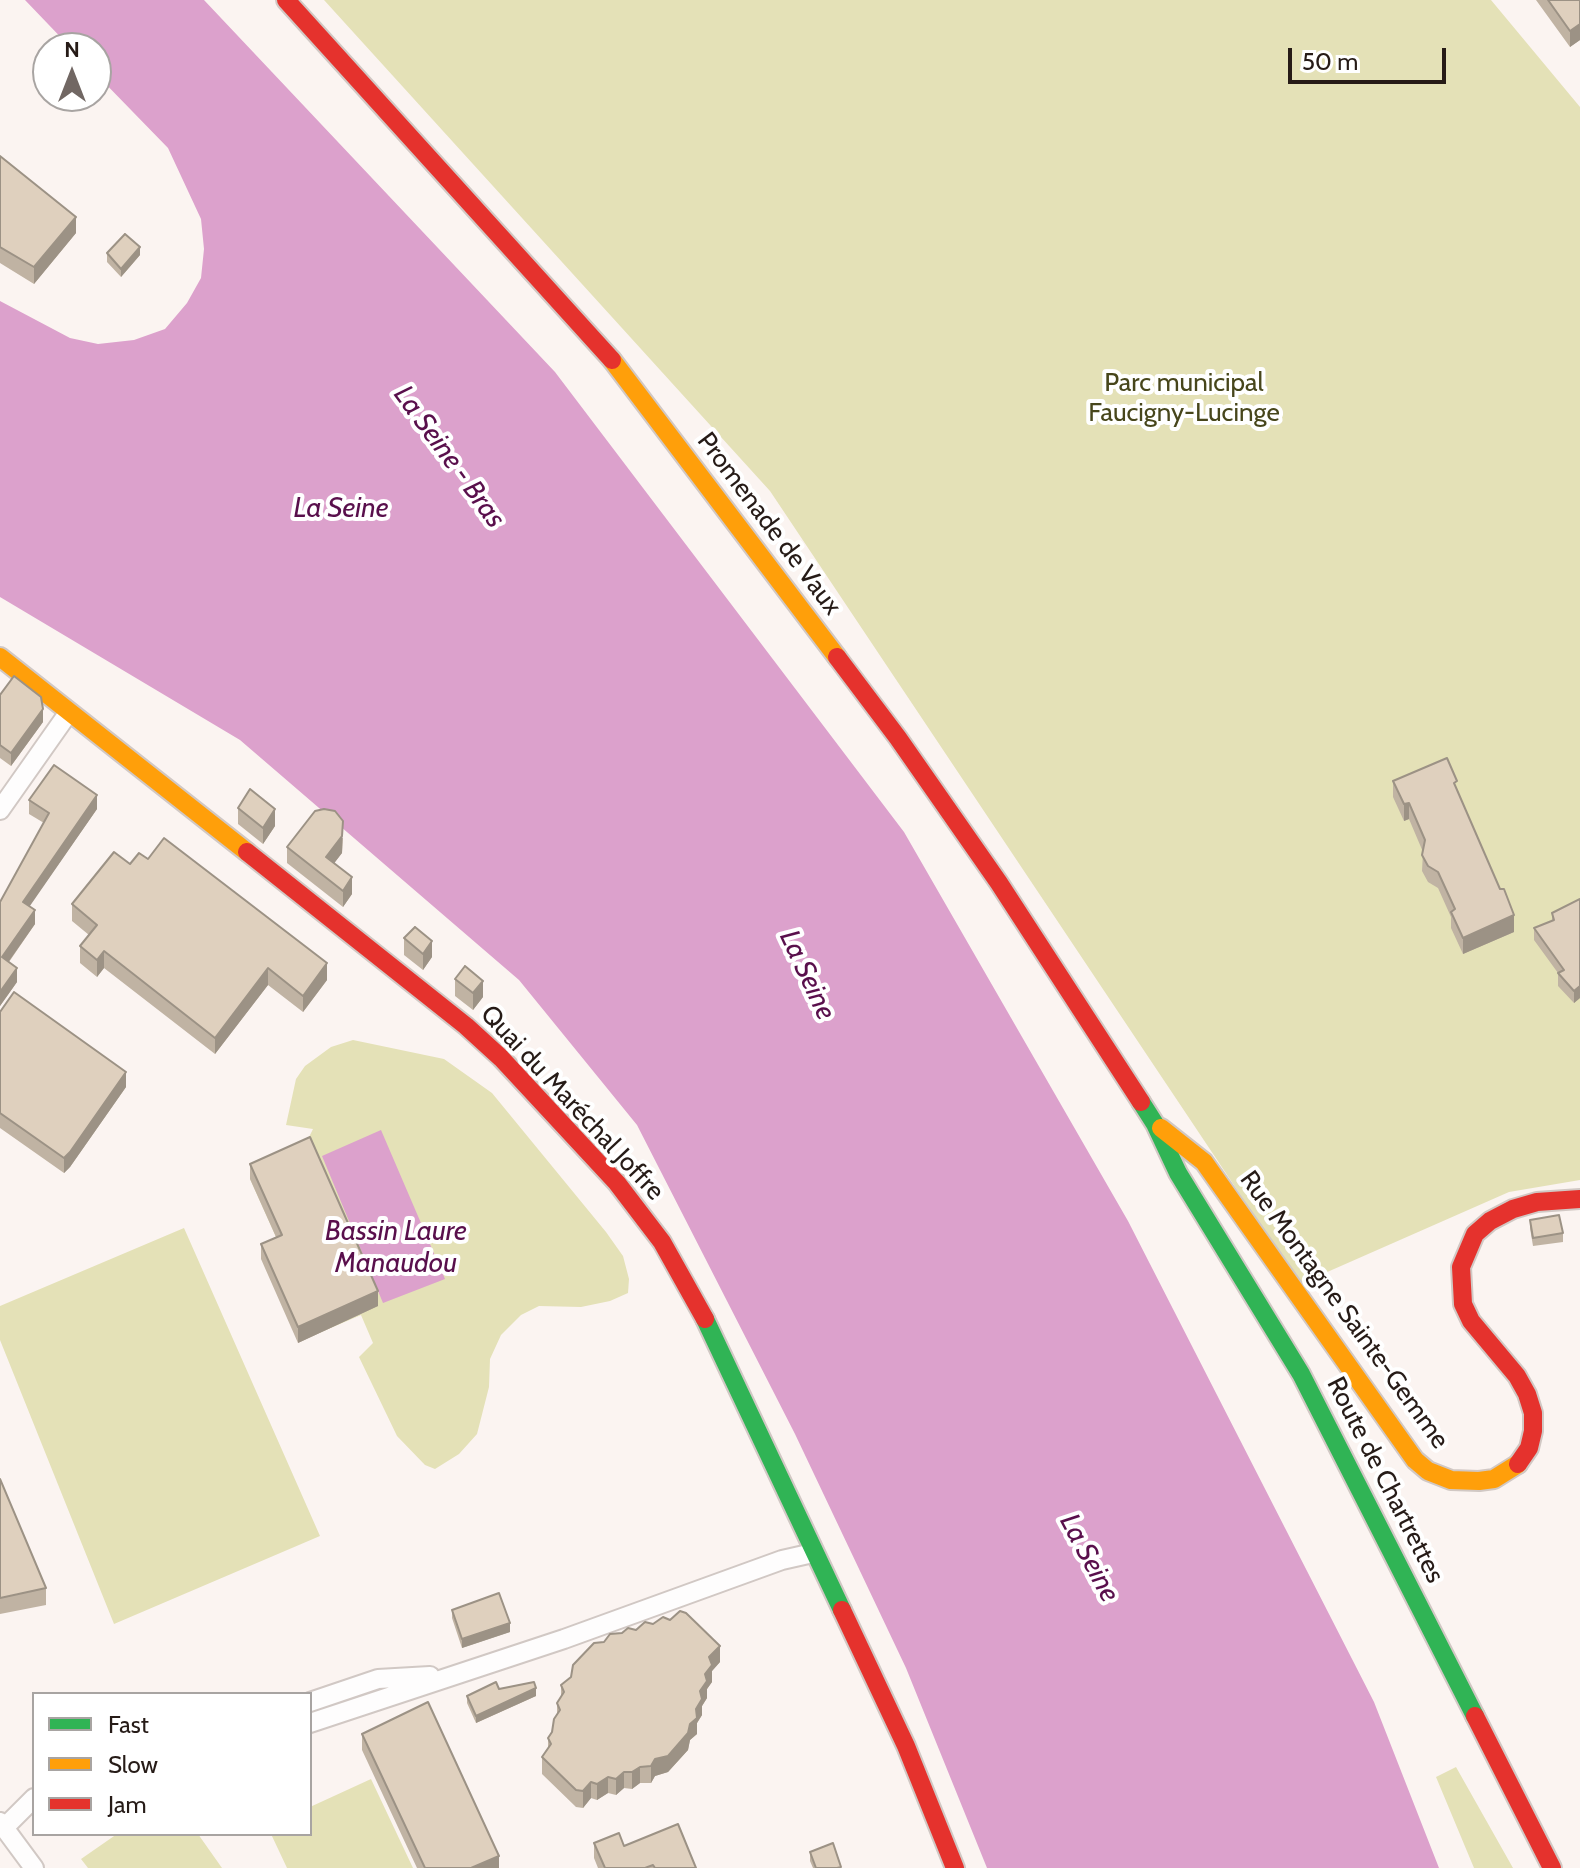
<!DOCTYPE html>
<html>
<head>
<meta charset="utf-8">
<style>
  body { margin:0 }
  #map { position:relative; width:1580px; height:1868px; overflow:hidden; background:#fbf4f1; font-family:Cabin,sans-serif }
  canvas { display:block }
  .legend { position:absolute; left:32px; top:1692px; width:280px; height:144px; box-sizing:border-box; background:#fff; border:2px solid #a8a4a2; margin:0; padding:10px 14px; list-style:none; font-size:24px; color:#261b17 }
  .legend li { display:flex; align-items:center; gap:16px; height:40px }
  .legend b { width:40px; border:2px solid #a8a4a2 }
  .north { position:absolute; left:32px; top:32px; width:80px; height:80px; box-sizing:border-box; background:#fff; border:2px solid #a8a4a2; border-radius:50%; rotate:0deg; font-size:22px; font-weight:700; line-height:32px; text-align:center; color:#261b17 }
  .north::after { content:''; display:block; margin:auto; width:28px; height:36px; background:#716763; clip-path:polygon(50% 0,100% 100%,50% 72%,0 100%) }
  .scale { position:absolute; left:1288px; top:48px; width:158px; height:36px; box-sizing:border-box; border:4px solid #261b17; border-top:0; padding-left:10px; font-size:24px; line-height:28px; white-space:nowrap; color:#261b17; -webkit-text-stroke:6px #fff; paint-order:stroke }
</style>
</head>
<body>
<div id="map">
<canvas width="1580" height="1868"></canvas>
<ul class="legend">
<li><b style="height:10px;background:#30b455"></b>Fast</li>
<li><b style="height:10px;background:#ff9f0a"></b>Slow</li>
<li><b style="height:10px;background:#e5322d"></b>Jam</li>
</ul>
<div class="north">N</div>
<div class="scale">50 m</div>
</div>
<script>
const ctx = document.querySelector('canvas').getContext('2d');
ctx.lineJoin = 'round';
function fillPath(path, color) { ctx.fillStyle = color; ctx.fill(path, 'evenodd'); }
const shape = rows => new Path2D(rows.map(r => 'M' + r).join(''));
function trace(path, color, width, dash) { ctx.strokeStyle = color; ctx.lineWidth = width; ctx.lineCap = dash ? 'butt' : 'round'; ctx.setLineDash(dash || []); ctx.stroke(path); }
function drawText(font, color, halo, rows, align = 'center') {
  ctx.font = font + ' Cabin,sans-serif'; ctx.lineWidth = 8; ctx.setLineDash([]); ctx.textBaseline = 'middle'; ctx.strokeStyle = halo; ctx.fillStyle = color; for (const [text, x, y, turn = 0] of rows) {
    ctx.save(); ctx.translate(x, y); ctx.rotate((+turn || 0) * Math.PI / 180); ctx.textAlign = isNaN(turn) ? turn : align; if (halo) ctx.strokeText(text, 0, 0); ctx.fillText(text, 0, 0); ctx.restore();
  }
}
const green = shape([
  [324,0,1491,0,1580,107,1580,1180,1509,1192,1300,1284,770,491],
  [353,1040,444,1059,492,1093,606,1232,623,1256,629,1279,628,1293,610,1301,581,1307,539,1306,521,1315,501,1335,490,1359,489,1387,477,1434,459,1454,435,1469,425,1465,397,1436,359,1357,373,1343,361,1315,319,1333,250,1179,306,1143,313,1129,286,1125,296,1079,305,1066,331,1047],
  [184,1228,320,1536,114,1624,0,1340,0,1306],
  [1456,1767,1513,1868,1474,1868,1436,1777],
  [371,1779,413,1868,287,1868,271,1834,310,1834,310,1807],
  [117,1834,198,1834,222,1868,88,1868,81,1859]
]);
const water = shape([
  [25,0,204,0,555,372,904,832,1128,1221,1374,1702,1439,1868,987,1868,906,1668,795,1434,637,1125,519,980,240,740,0,597,0,301,70,338,98,344,134,340,165,329,187,303,201,278,204,249,201,219,168,148,96,74,96,48,71,48],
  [381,1130,445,1279,383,1303,322,1156]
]);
const street = shape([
  [0,810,69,712],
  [310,1702,378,1679,430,1676],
  [310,1723,564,1639,782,1560,813,1553],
  [0,1822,34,1868],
  [4,1828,34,1798]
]);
const fast = shape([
  [1141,1102,1155,1124,1178,1173,1301,1374,1475,1716],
  [705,1319,842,1610]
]);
const slow = shape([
  [612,360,837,657],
  [0,657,247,852],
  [1161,1128,1204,1162,1415,1460,1428,1471,1451,1480,1479,1481,1494,1479,1518,1464]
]);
const jam = shape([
  [286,0,612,360],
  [837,657,898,738,999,883,1141,1102],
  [247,852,466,1026,501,1058,617,1183,662,1242,705,1319],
  [1518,1464,1529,1448,1533,1431,1533,1413,1527,1394,1517,1376,1471,1321,1463,1304,1461,1267,1475,1234,1490,1221,1513,1209,1537,1202,1580,1199],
  [842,1610,906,1746,955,1868],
  [1475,1716,1552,1868]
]);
const wall = shape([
  [1536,0,1580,0,1580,40,1570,47],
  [0,156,76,233,34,284,0,263],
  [107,253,140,255,121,277,107,262],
  [0,695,43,722,11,766,0,758],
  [1393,781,1457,789,1514,932,1463,954,1451,928,1451,917,1438,888,1428,882,1422,871,1423,852,1409,819,1404,821,1393,797],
  [29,800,97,809,29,906,35,924,9,962,17,982,0,1006,0,902,44,823,29,814],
  [238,808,275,826,263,844,238,824],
  [343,838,342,853,334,863,352,894,343,907,287,863,287,847],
  [130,864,327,980,303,1012,268,985,215,1054,104,968,97,977,80,963,80,946,89,935,72,921,72,904],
  [1552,913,1580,998,1574,1003,1558,986,1558,973,1534,940,1534,928,1552,921],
  [404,938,432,957,423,970,404,955],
  [455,979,483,997,473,1010,455,996],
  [0,1012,126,1087,70,1167,64,1173,0,1128],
  [250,1164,378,1306,298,1343,261,1259,261,1244,276,1237,250,1179],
  [1530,1220,1563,1233,1563,1242,1533,1246,1530,1228],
  [0,1479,46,1588,46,1605,0,1614],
  [452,1610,510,1632,462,1648,452,1618],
  [720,1662,712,1671,712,1682,707,1689,707,1698,702,1706,702,1715,697,1723,697,1734,690,1740,688,1750,668,1772,655,1776,651,1783,640,1783,632,1789,624,1788,616,1795,608,1793,597,1800,591,1798,583,1808,576,1807,542,1774,542,1757,548,1749,548,1738,552,1732,557,1714,557,1703,561,1697,561,1685],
  [499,1689,536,1696,476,1723,467,1703,467,1696],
  [362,1734,499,1868,417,1868,362,1750],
  [594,1843,624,1846,696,1868,598,1868,594,1858],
  [810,1852,841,1868,813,1868,810,1861]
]);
const shadedWall = shape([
  [1580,24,1580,40,1570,47,1570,31],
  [76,217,76,233,34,284,34,267],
  [140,247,140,255,121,277,121,269],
  [43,709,43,722,11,766,11,753],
  [97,795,97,809,23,916,23,902],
  [1409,803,1409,819,1404,821,1404,804],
  [275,809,275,826,263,844,263,828],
  [343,821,342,853,326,874,326,857],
  [352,877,352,894,343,907,343,891],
  [35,910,35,924,2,971,2,957],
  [1514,915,1514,932,1463,954,1463,938],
  [432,941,432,957,423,970,423,954],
  [104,951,104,968,97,977,97,960],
  [327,963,327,980,303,1012,303,996],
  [17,968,17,982,0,1006,0,992],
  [268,968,268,985,215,1054,215,1038],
  [483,981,483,997,473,1010,473,993],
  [1580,986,1580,998,1574,1003,1574,991],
  [126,1072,126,1087,70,1167,64,1173,64,1158],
  [378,1291,378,1306,298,1343,298,1327],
  [510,1623,510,1632,462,1648,462,1639],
  [720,1646,720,1662,712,1671,712,1682,707,1689,707,1698,702,1706,702,1715,697,1723,697,1734,690,1740,688,1750,668,1772,655,1776,651,1783,651,1766,655,1759,690,1724,696,1709,709,1657],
  [536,1688,536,1696,476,1723,476,1716],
  [640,1767,640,1783,632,1789,632,1772],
  [624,1772,624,1788,616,1795,616,1779],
  [608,1777,608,1793,597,1800,597,1784],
  [591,1782,591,1798,583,1808,583,1791],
  [499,1856,499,1868,471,1868]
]);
const building = shape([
  [1548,0,1580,0,1580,24,1570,31,1548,0],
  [0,156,76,217,34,267,0,247,0,156],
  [125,234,140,247,121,269,107,253,125,234],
  [14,676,41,697,43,709,11,753,0,745,0,695,14,676],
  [1447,758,1457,781,1454,783,1500,889,1504,889,1514,915,1463,938,1451,912,1455,909,1438,872,1428,866,1422,855,1425,840,1409,803,1404,804,1393,781,1447,758],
  [54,765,97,795,23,902,35,910,2,957,17,968,0,992,0,902,49,813,29,800,54,765],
  [250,789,275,809,263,828,238,808,250,789],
  [324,809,335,811,343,821,342,836,326,857,352,877,343,891,287,847,315,811,324,809],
  [164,838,327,963,303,996,268,968,215,1038,104,951,97,960,80,946,97,925,72,904,114,852,130,864,139,853,148,859,164,838],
  [1580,899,1580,986,1574,991,1558,973,1564,970,1534,928,1554,920,1552,913,1580,899],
  [415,927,432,941,423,954,404,938,415,927],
  [465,966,483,981,473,993,455,979,465,966],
  [14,992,126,1072,70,1152,64,1158,0,1113,0,1012,14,992],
  [310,1137,378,1291,298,1327,261,1244,282,1235,250,1164,310,1137],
  [1559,1215,1563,1233,1533,1238,1530,1220,1559,1215],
  [0,1479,46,1588,0,1598,0,1479],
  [499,1593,510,1623,462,1639,452,1610,499,1593],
  [680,1611,686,1613,720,1646,709,1657,712,1665,705,1674,707,1681,700,1691,702,1699,696,1709,697,1718,690,1724,688,1733,668,1756,655,1759,651,1766,640,1767,632,1772,624,1772,616,1779,608,1777,597,1784,591,1782,583,1791,576,1790,542,1757,551,1744,548,1738,552,1732,554,1719,560,1710,557,1703,564,1692,561,1685,571,1677,573,1665,594,1643,604,1642,610,1634,622,1633,628,1628,636,1630,645,1622,653,1624,663,1617,670,1620,680,1611],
  [496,1682,499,1689,534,1682,536,1688,476,1716,467,1696,496,1682],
  [428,1702,499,1856,471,1868,425,1868,362,1734,428,1702],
  [678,1824,696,1868,655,1868,653,1865,645,1868,605,1868,594,1843,619,1833,624,1846,678,1824],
  [833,1843,841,1867,837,1868,816,1868,810,1852,833,1843]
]);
const parkNames = [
  ["Parc municipal",1184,383],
  ["Faucigny-Lucinge",1184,413]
];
const streetNames = [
  ["Promenade de Vaux",769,524,53],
  ["Quai du Maréchal Joffre",572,1103,47],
  ["Rue Montagne Sainte-Gemme",1344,1310,54],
  ["Route de Chartrettes",1385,1480,63]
];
const waterNames = [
  ["La Seine - Bras",449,457,54],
  ["La Seine",341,509],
  ["La Seine",807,975,65],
  ["Bassin Laure",396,1232],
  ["Manaudou",396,1264],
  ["La Seine",1089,1558,62]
];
fillPath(green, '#e4e1b7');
fillPath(water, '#dca1cc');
trace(street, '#d1c8c4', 22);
trace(fast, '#d1c8c4', 22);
trace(slow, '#d1c8c4', 22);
trace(jam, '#d1c8c4', 22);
trace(street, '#fefdfd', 18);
trace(fast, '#30b455', 18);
trace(slow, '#ff9f0a', 18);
trace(jam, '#e5322d', 18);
fillPath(wall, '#c0b3a3');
fillPath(shadedWall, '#9c9285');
fillPath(building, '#dfd0be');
trace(building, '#9c9285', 2);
drawText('26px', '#47461b', '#fff', parkNames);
drawText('26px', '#261b17', '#fff', streetNames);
drawText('italic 28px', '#590f4c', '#fff', waterNames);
</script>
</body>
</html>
